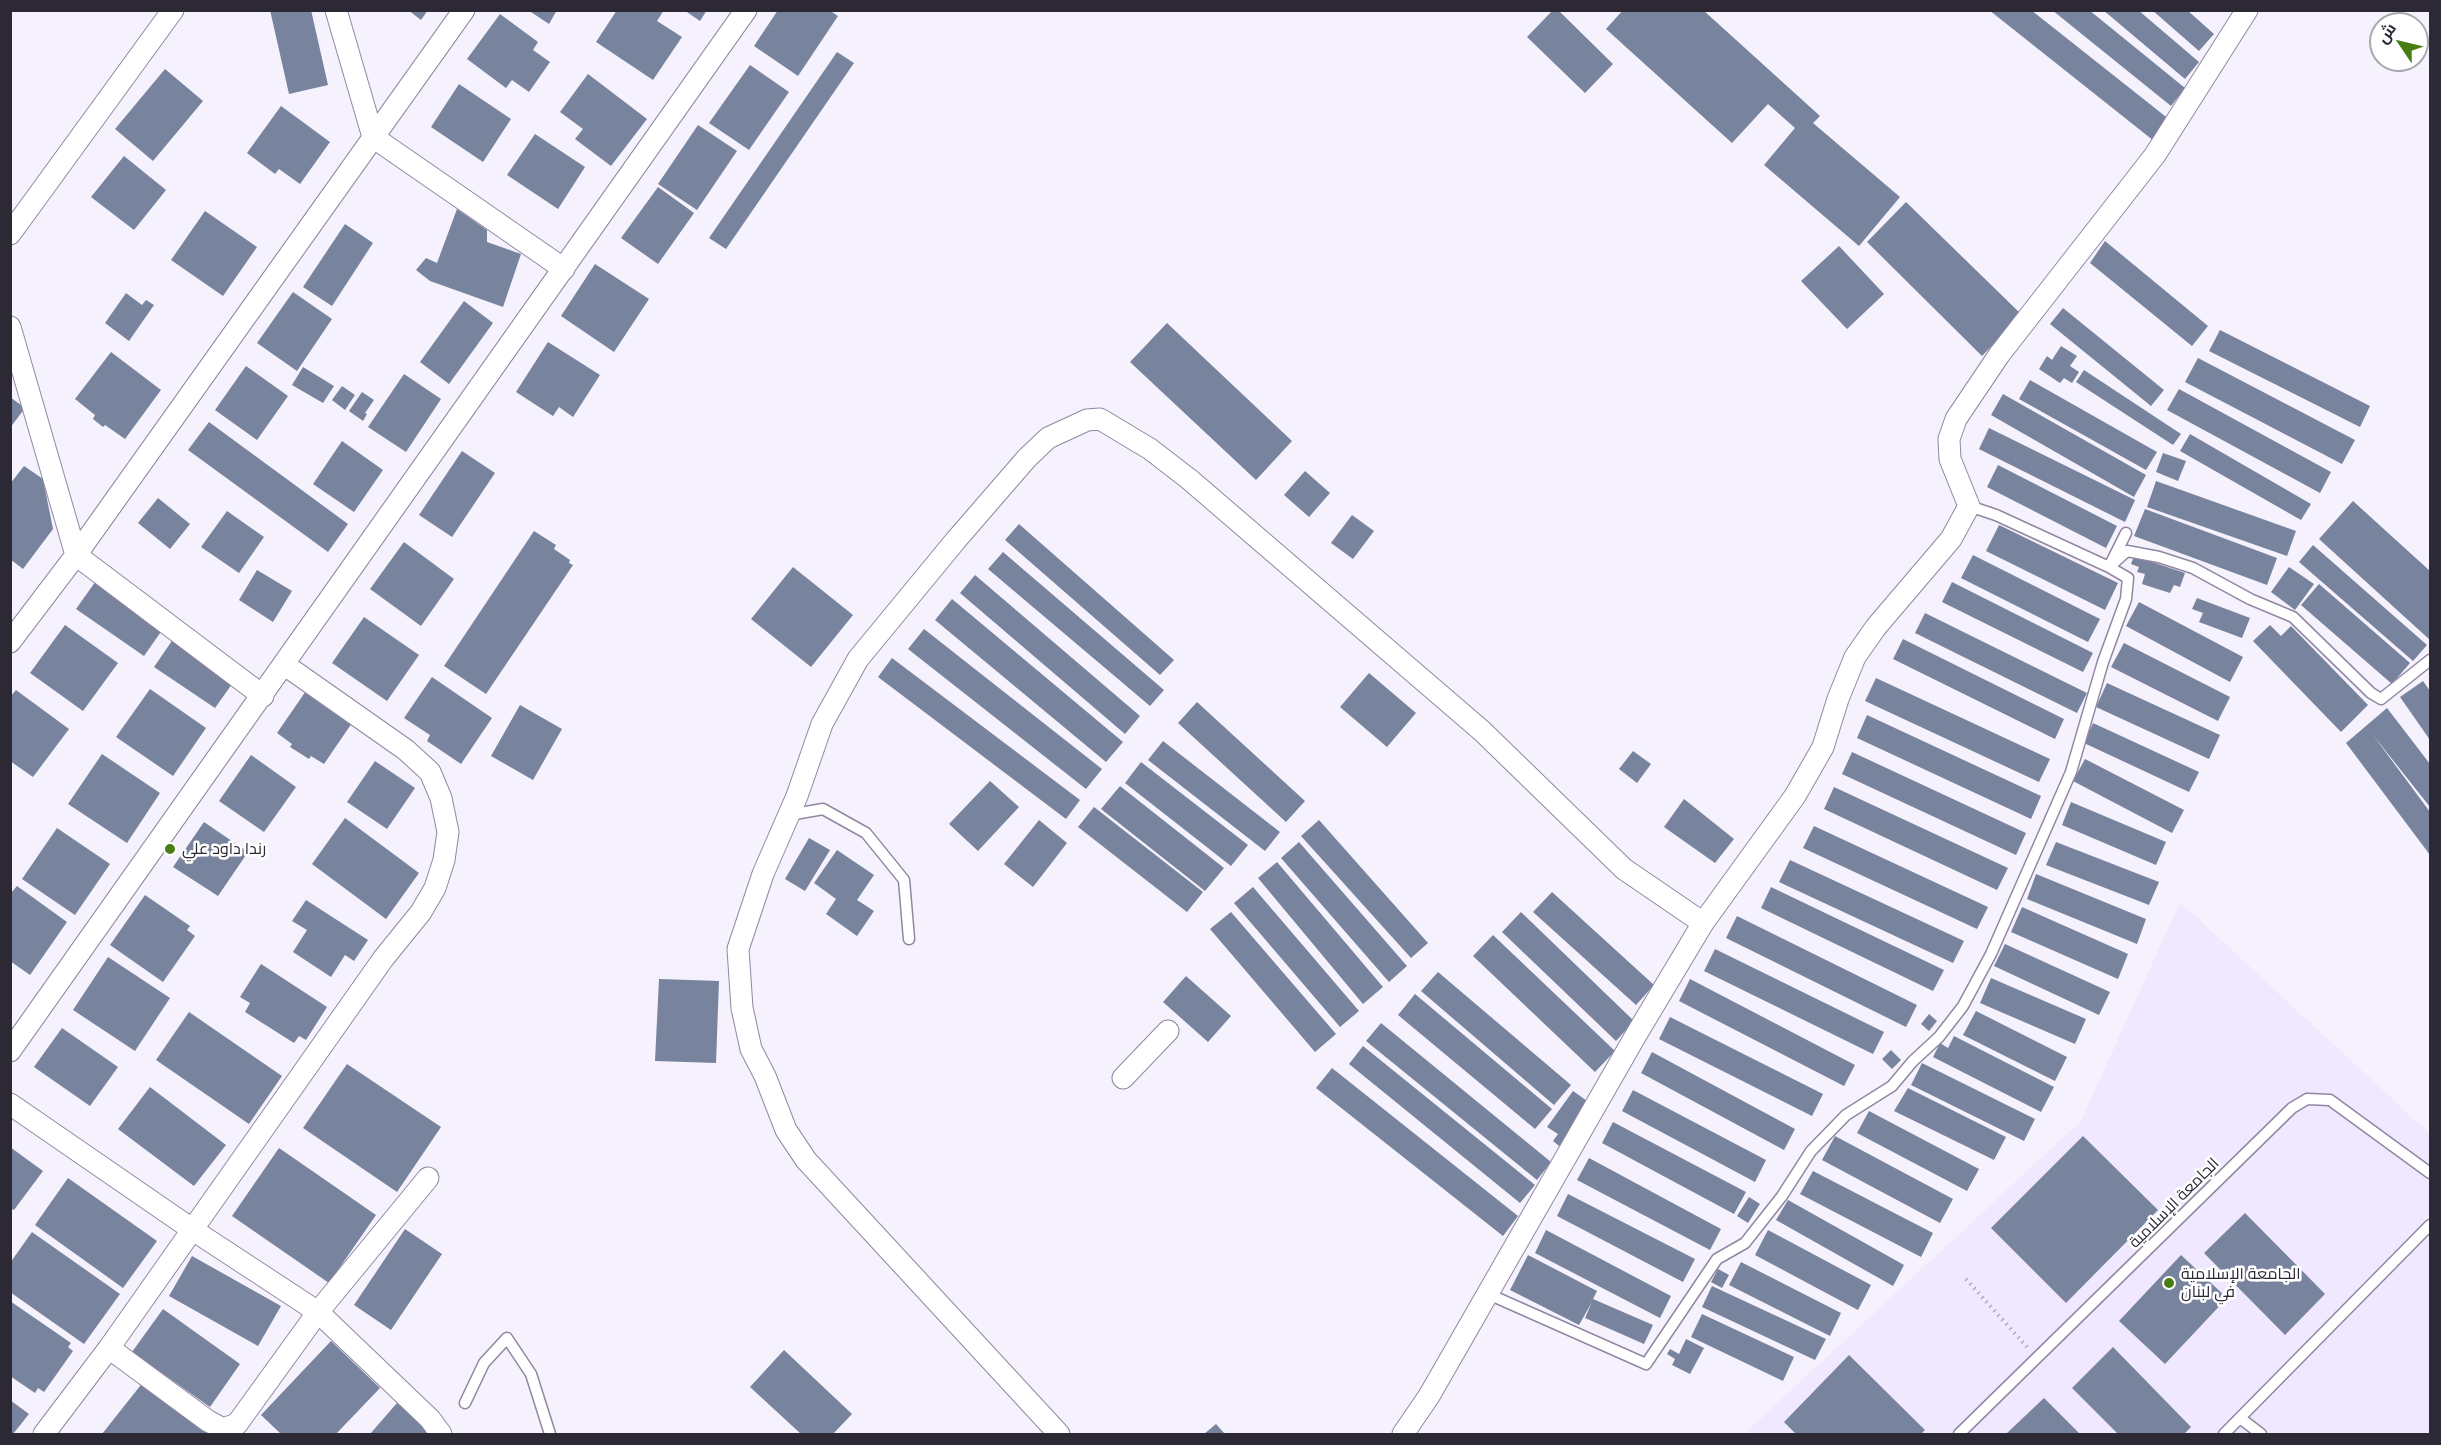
<!DOCTYPE html>
<html>
<head>
<meta charset="utf-8">
<style>
  body { margin:0 }
  #map { position:relative; width:2441px; height:1445px; overflow:hidden; background:#f5f1fd; font-family:"Golos Text",Cairo,sans-serif }
  canvas { display:block }
  .frame { position:absolute; inset:0; border:12px solid #2d2934; pointer-events:none }
  .north { position:absolute; left:2369px; top:12px; width:60px; height:60px; box-sizing:border-box; background:#fff; border:2px solid #aba9ae; border-radius:50%; rotate:305deg; font-size:16px; font-weight:700; line-height:24px; text-align:center; color:#2d2934 }
  .north::after { content:''; display:block; margin:auto; width:21px; height:27px; background:#477d13; clip-path:polygon(50% 0,100% 100%,50% 72%,0 100%) }
</style>
</head>
<body>
<div id="map">
<canvas width="2441" height="1445"></canvas>
<div class="frame"></div>
<div class="north">ش</div>
</div>
<script>
const ctx = document.querySelector('canvas').getContext('2d');
ctx.lineJoin = 'round';
function fillPath(path, color) { ctx.fillStyle = color; ctx.fill(path, 'evenodd'); }
const shape = rows => new Path2D(rows.map(r => 'M' + r).join(''));
function trace(path, color, width, dash) { ctx.strokeStyle = color; ctx.lineWidth = width; ctx.lineCap = dash ? 'butt' : 'round'; ctx.setLineDash(dash || []); ctx.stroke(path); }
function drawText(font, color, halo, rows, align = 'center') {
  ctx.font = font + ' "Golos Text",Cairo,sans-serif'; ctx.lineWidth = 5; ctx.setLineDash([]); ctx.textBaseline = 'middle'; ctx.strokeStyle = halo; ctx.fillStyle = color; for (const [text, x, y, turn = 0] of rows) {
    ctx.save(); ctx.translate(x, y); ctx.rotate((+turn || 0) * Math.PI / 180); ctx.textAlign = isNaN(turn) ? turn : align; if (halo) ctx.strokeText(text, 0, 0); ctx.fillText(text, 0, 0); ctx.restore();
  }
}
const built = shape([
  [2180,902,2430,1134,2430,1434,1744,1434,2081,1121]
]);
const building = shape([
  [270,10,311,10,328,85,289,94],
  [408,10,428,10,421,20],
  [528,10,557,10,549,24],
  [617,10,664,10,657,21,682,37,653,80,596,42],
  [684,10,707,10,700,21],
  [778,10,829,10,838,16,798,76,754,46],
  [1553,10,1558,10,1613,64,1585,93,1527,37],
  [1623,10,1703,10,1820,116,1813,123,1900,197,1859,246,1764,165,1795,128,1768,104,1732,143,1606,29],
  [1989,10,2031,10,2170,120,2154,141],
  [2052,10,2089,10,2185,88,2171,106],
  [2103,10,2138,10,2199,62,2185,79],
  [2152,10,2187,10,2214,34,2199,51],
  [500,14,538,42,533,50,550,62,529,92,512,80,506,88,467,59],
  [837,52,854,63,726,249,709,238],
  [750,65,789,92,749,150,709,123],
  [165,69,203,101,153,161,115,129],
  [588,74,647,119,611,166,575,139,583,129,560,112],
  [459,84,511,119,483,162,431,127],
  [281,106,330,142,300,184,279,169,275,174,247,153],
  [698,125,737,151,697,210,658,184],
  [535,134,585,167,558,209,507,175],
  [124,156,166,190,134,230,91,197],
  [658,187,694,213,658,264,621,238],
  [1906,202,2022,315,1982,356,1867,242],
  [457,209,487,230,487,242,521,254,503,307,430,281,416,270,426,258,437,263],
  [205,211,257,247,223,296,171,260],
  [345,224,373,243,332,306,303,287],
  [2105,241,2208,326,2192,346,2090,263],
  [1839,246,1884,294,1847,329,1801,281],
  [595,264,649,299,614,352,561,316],
  [293,292,332,319,297,371,257,343],
  [126,293,142,305,146,300,154,305,129,341,105,323],
  [464,301,493,323,449,384,420,362],
  [2063,308,2164,390,2151,406,2050,324],
  [1167,323,1292,441,1256,480,1130,362],
  [2220,330,2370,406,2360,427,2209,351],
  [548,342,600,375,573,417,559,407,553,416,516,392],
  [2061,346,2077,356,2070,366,2079,372,2072,383,2064,378,2060,383,2039,369,2047,356,2052,360],
  [111,352,161,390,125,439,105,425,103,427,93,419,95,415,75,399],
  [2198,358,2355,440,2342,464,2185,382],
  [246,366,288,396,257,440,215,410],
  [303,367,334,386,323,403,292,385],
  [2084,370,2181,434,2173,445,2076,382],
  [404,374,441,399,406,452,368,427],
  [2030,380,2157,452,2146,470,2019,399],
  [342,386,355,395,345,410,332,400],
  [2179,389,2331,472,2320,493,2167,410],
  [362,392,374,400,365,413,367,414,363,421,349,411],
  [2003,394,2146,475,2134,497,1991,415],
  [10,397,25,408,10,428],
  [209,422,348,524,328,552,188,450],
  [1989,428,2135,500,2125,522,1979,449],
  [2190,434,2311,504,2301,520,2180,451],
  [342,441,383,470,354,512,313,484],
  [462,451,495,473,452,537,419,515],
  [2163,453,2186,461,2178,481,2156,472],
  [1998,465,2117,526,2106,548,1987,487],
  [24,466,43,479,53,529,23,569,10,559,10,484],
  [1305,471,1330,493,1309,517,1284,495],
  [2156,481,2296,531,2287,556,2147,507],
  [158,498,190,524,170,549,138,523],
  [2353,501,2430,571,2430,640,2319,539],
  [2145,509,2277,558,2267,585,2134,536],
  [227,511,264,537,239,573,201,547],
  [1352,515,1374,531,1353,559,1331,543],
  [1019,524,1174,660,1160,675,1005,540],
  [1999,525,2118,583,2105,610,1986,551],
  [534,531,556,545,554,549,570,560,569,563,573,565,486,694,444,666],
  [404,542,454,579,421,626,370,589],
  [2313,545,2427,645,2413,661,2299,562],
  [1003,552,1164,690,1150,706,988,569],
  [1973,555,2100,619,2088,642,1961,578],
  [2134,556,2185,573,2180,587,2174,585,2170,593,2142,584,2145,574,2137,572,2139,567,2131,564],
  [793,567,853,615,811,667,751,619],
  [2289,567,2314,584,2295,610,2271,592],
  [257,570,292,591,273,622,239,600],
  [975,575,1140,716,1125,734,960,593],
  [98,578,165,626,144,656,76,609],
  [1952,582,2093,653,2083,672,1942,602],
  [2319,584,2410,663,2392,684,2301,605],
  [2197,598,2250,618,2242,638,2199,622,2203,613,2192,609],
  [952,599,1123,742,1106,762,935,620],
  [2139,602,2243,657,2230,682,2126,626],
  [1925,613,2087,693,2077,713,1915,633],
  [364,617,419,655,387,701,332,663],
  [65,625,118,663,83,711,30,673],
  [2270,625,2281,636,2291,626,2368,705,2341,732,2253,641],
  [924,629,1102,769,1086,789,908,649],
  [176,635,237,677,215,708,154,667],
  [1903,639,2064,719,2055,739,1893,659],
  [2124,643,2230,697,2218,721,2111,667],
  [892,658,1080,800,1066,819,878,677],
  [1369,673,1416,713,1387,747,1340,707],
  [432,677,492,718,461,764,427,741,430,735,404,718],
  [1876,678,2050,759,2039,782,1865,701],
  [2423,681,2430,691,2430,740,2400,697],
  [2107,683,2220,735,2209,759,2096,707],
  [308,688,354,720,324,764,311,756,309,759,290,747,292,744,277,733],
  [150,689,206,728,173,776,116,737],
  [16,690,69,729,33,777,10,761,10,697],
  [1197,702,1305,801,1286,822,1178,723],
  [520,705,562,729,533,780,491,756],
  [2387,708,2430,764,2430,807,2373,735,2430,812,2430,855,2346,743],
  [1867,715,2041,796,2031,819,1857,738],
  [2093,723,2199,772,2189,792,2084,743],
  [1163,741,1280,832,1265,851,1148,760],
  [1633,751,1651,764,1637,783,1619,769],
  [1852,752,2026,833,2016,855,1842,774],
  [102,754,160,793,127,843,68,804],
  [251,755,296,787,264,832,219,801],
  [2085,759,2184,810,2172,833,2073,781],
  [375,761,415,788,387,829,347,802],
  [1141,762,1248,845,1231,866,1125,783],
  [990,781,1019,807,978,851,949,824],
  [1120,786,1224,868,1205,891,1101,809],
  [1834,787,2008,868,1997,890,1824,809],
  [1684,799,1734,839,1715,863,1664,827],
  [2071,802,2166,842,2156,865,2062,825],
  [1094,807,1203,892,1187,912,1078,827],
  [345,818,419,873,386,919,312,864],
  [1039,820,1067,843,1033,887,1004,864],
  [1319,820,1428,943,1411,958,1301,836],
  [204,822,248,852,218,896,173,867],
  [1814,826,1988,907,1977,929,1803,848],
  [57,828,110,864,75,915,22,879],
  [809,838,830,850,805,891,785,879],
  [1299,842,1407,966,1389,982,1281,858],
  [2056,842,2159,882,2149,905,2046,865],
  [837,850,874,875,857,900,874,911,857,936,826,914,836,899,814,883],
  [1790,860,1964,941,1953,963,1779,882],
  [1277,862,1383,987,1363,1004,1258,878],
  [2036,874,2146,919,2137,944,2027,899],
  [17,886,67,922,30,975,10,961,10,894],
  [1253,887,1359,1011,1340,1027,1234,903],
  [1771,887,1944,970,1933,991,1761,908],
  [1552,892,1654,985,1636,1005,1533,912],
  [145,895,190,926,187,930,195,936,163,982,110,945],
  [306,900,368,940,354,961,345,955,331,977,293,952,307,930,292,921],
  [2022,907,2128,954,2118,979,2011,932],
  [1231,912,1336,1034,1315,1052,1210,929],
  [1521,912,1634,1021,1616,1041,1502,932],
  [1737,916,1917,1005,1906,1027,1726,938],
  [1493,935,1615,1051,1595,1072,1473,956],
  [2005,944,2110,992,2099,1015,1994,966],
  [1715,949,1884,1032,1873,1054,1704,971],
  [108,957,170,998,135,1051,73,1010],
  [261,964,327,1007,306,1040,299,1036,294,1043,245,1012,250,1003,240,997],
  [1438,972,1571,1085,1554,1105,1421,991],
  [1186,976,1231,1016,1208,1042,1163,1002],
  [1991,978,2086,1019,2075,1044,1980,1003],
  [659,979,719,981,716,1063,655,1061],
  [1690,979,1855,1065,1844,1086,1679,1001],
  [1415,994,1552,1109,1535,1129,1398,1015],
  [1976,1011,2067,1057,2055,1081,1963,1035],
  [189,1012,282,1076,249,1124,156,1060],
  [1929,1014,1937,1021,1929,1031,1921,1024],
  [1670,1017,1823,1094,1812,1116,1659,1039],
  [1381,1023,1551,1162,1537,1180,1366,1041],
  [62,1028,118,1067,90,1106,34,1067],
  [1954,1036,2054,1087,2041,1112,1933,1057,1940,1043,1948,1048],
  [1363,1046,1535,1185,1520,1203,1349,1064],
  [1891,1050,1901,1060,1892,1069,1882,1059],
  [1652,1052,1795,1129,1784,1150,1641,1073],
  [1922,1063,2035,1119,2024,1141,1911,1085],
  [347,1064,441,1127,397,1192,303,1128],
  [1332,1068,1518,1216,1503,1236,1316,1088],
  [150,1087,226,1145,194,1186,118,1129],
  [1908,1088,2006,1137,1994,1160,1894,1111],
  [1633,1090,1766,1160,1755,1182,1622,1111],
  [1573,1091,1590,1103,1559,1146,1553,1141,1558,1134,1547,1127],
  [1869,1111,1979,1169,1967,1191,1857,1133],
  [1613,1122,1746,1192,1734,1214,1602,1143],
  [1835,1136,1953,1199,1940,1223,1822,1160],
  [2083,1136,2158,1210,2066,1303,1991,1228],
  [10,1147,43,1171,14,1210,10,1208],
  [279,1148,376,1215,329,1283,232,1216],
  [1589,1158,1721,1229,1710,1250,1577,1180],
  [1813,1171,1933,1233,1921,1257,1800,1194],
  [68,1178,157,1241,123,1288,35,1225],
  [1568,1194,1695,1259,1683,1282,1557,1216],
  [1749,1197,1760,1204,1748,1223,1737,1216],
  [1788,1200,1904,1265,1893,1286,1776,1220],
  [2245,1213,2325,1294,2285,1335,2204,1253],
  [405,1229,442,1254,391,1330,354,1305],
  [1546,1230,1671,1296,1660,1318,1535,1253],
  [1768,1230,1871,1285,1858,1310,1755,1255],
  [32,1232,120,1294,84,1344,10,1292,10,1263],
  [1528,1255,1597,1291,1593,1299,1653,1325,1644,1344,1585,1318,1592,1302,1579,1325,1510,1290],
  [2181,1255,2227,1298,2165,1364,2119,1321],
  [192,1256,281,1306,258,1346,169,1296],
  [1741,1262,1841,1313,1830,1336,1729,1285],
  [1718,1269,1729,1275,1722,1288,1711,1282],
  [1712,1286,1826,1339,1815,1360,1702,1307],
  [10,1301,71,1343,68,1347,73,1351,44,1392,38,1388,35,1393,10,1376],
  [163,1309,240,1364,210,1407,132,1352],
  [1702,1314,1794,1357,1783,1381,1691,1337],
  [1686,1339,1704,1348,1690,1374,1672,1365,1675,1359,1667,1354,1670,1349,1679,1354],
  [331,1341,380,1388,336,1434,281,1434,261,1415],
  [2113,1347,2191,1427,2184,1434,2118,1434,2072,1388],
  [784,1350,852,1414,833,1434,801,1434,750,1387],
  [1849,1355,1925,1430,1921,1434,1796,1434,1784,1422],
  [144,1381,211,1434,102,1434],
  [2044,1398,2080,1434,2006,1434],
  [10,1400,29,1414,13,1434,10,1434],
  [397,1403,435,1434,370,1434],
  [1216,1424,1225,1434,1204,1434]
]);
const path = shape([
  [1966,1279,2027,1347]
]);
const service = shape([
  [1969,506,1996,515,2109,567,2126,533],
  [789,815,823,809,866,833,904,880,909,939],
  [1486,1293,1646,1364,1717,1259,1745,1243,1782,1196,1811,1151,1846,1115,1892,1086,1913,1061,1939,1037,1963,1006,1991,954,2071,772,2103,662,2126,599,2128,578,2109,567,2127,551,2159,557,2193,568,2250,599,2293,617,2371,693,2381,699,2430,660],
  [465,1403,484,1363,507,1338,531,1374,550,1434],
  [2240,1418,2261,1434],
  [1959,1434,2292,1108,2307,1099,2330,1100,2430,1173],
  [2224,1434,2430,1225]
]);
const minor = shape([
  [336,10,373,137,564,269],
  [10,234,173,10],
  [10,327,76,555,263,696],
  [10,642,76,555,464,10],
  [10,1051,746,10],
  [1123,1078,1168,1031],
  [10,1104,193,1230,318,1312,237,1424,223,1429,208,1421,109,1348],
  [428,1178,318,1312,430,1419,441,1434],
  [44,1434,109,1348,383,959,421,912,435,888,444,860,448,832,441,798,430,772,406,750,285,665],
  [1059,1434,806,1160,786,1130,765,1076,751,1049,742,1008,738,949,763,874,797,796,822,724,858,659,956,540,1027,458,1048,438,1087,420,1100,419,1150,449,1189,479,1482,731,1624,869,1703,923],
  [1403,1434,1429,1396,1636,1035,1703,923,1795,796,1823,747,1838,699,1855,657,1876,627,1951,539,1969,506,1950,459,1949,439,1956,419,1999,355,2155,155,2247,10]
]);
const markers = [
  [170,849,6,"#477d13"],
  [2169,1283,6,"#477d13"]
];
const poiNames = [
  ["رندا داود علي",182,849],
  ["الجامعة الإسلامية",2181,1274],
  ["في لبنان",2181,1292]
];
const streetNames = [
  ["الجامعة الإسلامية",2174,1203,-45]
];
fillPath(built, '#f0e8fe');
fillPath(building, '#78839d');
trace(service, '#9187a2', 13);
trace(minor, '#9187a2', 23);
trace(path, '#ada9b5', 4, [1.5, 4.5]);
trace(service, '#fff', 10);
trace(minor, '#fff', 21);
for (const [x, y, r, color] of markers) { const dot = new Path2D(); dot.arc(x, y, r, 0, 2 * Math.PI); ctx.fillStyle = color; ctx.fill(dot); trace(dot, '#fff', 2); }
drawText('16px', '#2d2934', '#fff', poiNames, 'left');
drawText('16px', '#2d2934', '#fff', streetNames);
</script>
</body>
</html>
